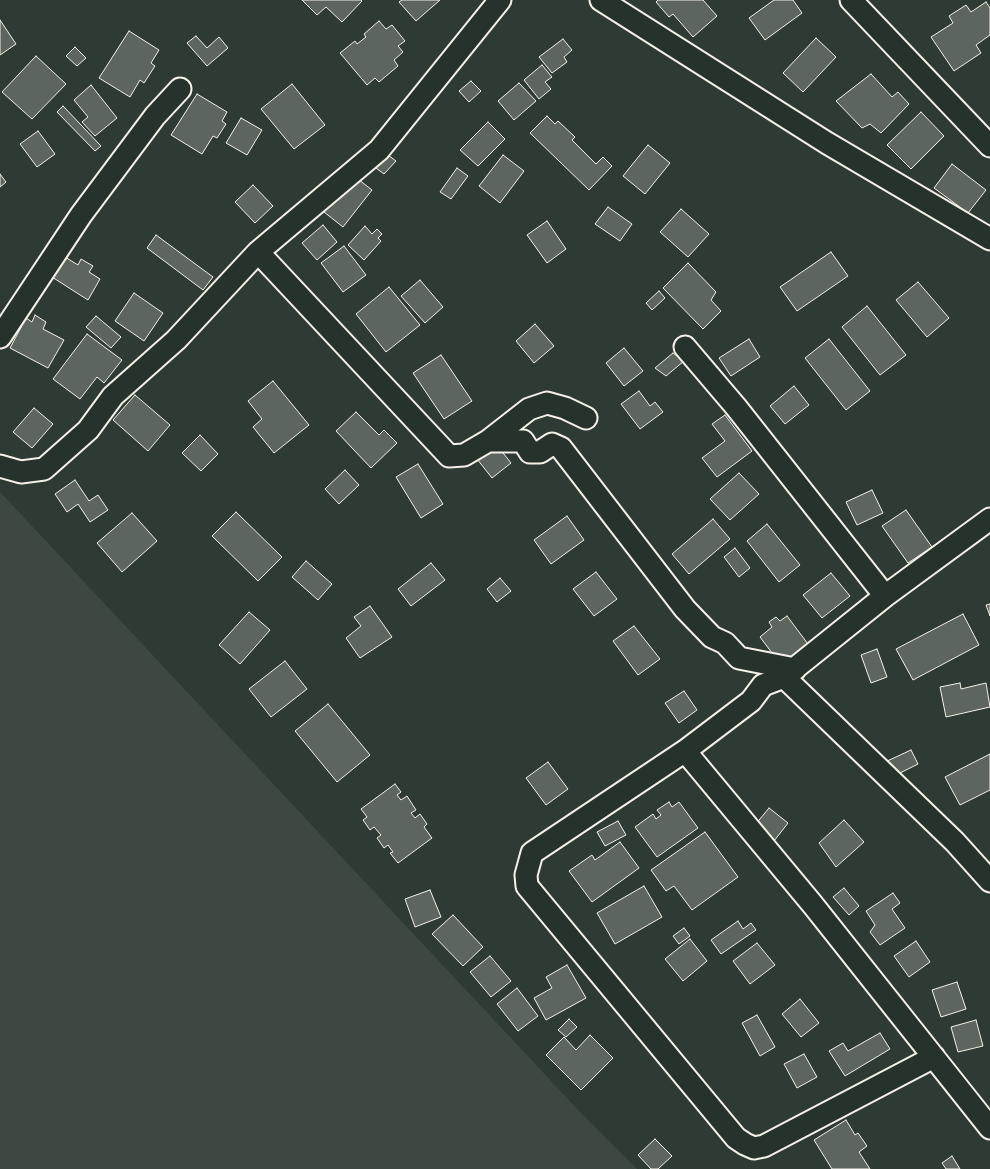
<!DOCTYPE html>
<html>
<head>
<meta charset="utf-8">
<style>
  body { margin:0 }
  canvas { display:block; background:#2e3b34 }
</style>
</head>
<body>
<canvas width="990" height="1169"></canvas>
<script>
const ctx = document.querySelector('canvas').getContext('2d');
ctx.lineJoin = 'round';
function fillPath(path, color) { ctx.fillStyle = color; ctx.fill(path, 'evenodd'); }
const shape = rows => new Path2D(rows.map(r => 'M' + r).join(''));
function trace(path, color, width, dash) { ctx.strokeStyle = color; ctx.lineWidth = width; ctx.lineCap = dash ? 'butt' : 'round'; ctx.setLineDash(dash || []); ctx.stroke(path); }
const built = shape([
  [0,492,581,1113,637,1169,0,1169]
]);
const building = shape([
  [302,0,361,0,362,1,342,22,326,7,317,15,302,0],
  [402,0,440,0,416,21,399,2,402,0],
  [658,0,703,0,717,16,693,37,673,14,669,17,656,2,658,0],
  [774,0,793,0,802,13,765,40,749,18,774,0],
  [986,2,990,8,990,35,976,45,981,53,954,71,931,37,953,23,949,16,966,5,971,12,986,2],
  [0,20,16,44,0,55,0,20],
  [379,21,386,29,392,25,405,41,398,46,403,52,394,60,398,66,379,82,375,78,367,85,340,53,355,41,357,44,366,37,364,34,379,21],
  [129,31,159,50,151,63,155,66,144,83,140,80,130,97,99,78,129,31],
  [196,36,207,48,219,37,228,48,207,66,187,43,196,36],
  [816,38,836,57,803,92,783,73,816,38],
  [563,39,572,50,564,57,567,62,552,73,539,57,563,39],
  [75,47,86,58,77,66,66,56,75,47],
  [36,56,66,84,32,119,2,92,36,56],
  [542,65,552,77,545,82,551,89,539,99,524,80,542,65],
  [871,74,892,97,898,92,909,104,881,133,870,124,862,128,836,101,871,74],
  [471,81,481,91,469,102,459,91,471,81],
  [519,83,536,101,514,120,498,101,519,83],
  [292,84,325,125,294,149,261,109,292,84],
  [91,85,117,118,95,136,82,122,88,117,74,100,91,85],
  [197,94,227,112,222,121,226,124,217,138,213,136,202,154,171,135,197,94],
  [63,106,101,146,95,151,57,112,63,106],
  [921,112,944,136,911,169,887,145,921,112],
  [547,116,555,124,558,121,575,137,572,140,596,164,603,157,612,166,589,190,530,133,547,116],
  [241,118,262,130,247,155,226,143,241,118],
  [488,122,505,139,478,166,460,150,488,122],
  [38,131,55,154,37,167,20,144,38,131],
  [648,145,670,163,645,194,623,176,648,145],
  [388,155,396,161,384,174,376,168,388,155],
  [503,155,524,171,500,203,479,186,503,155],
  [952,164,986,190,968,213,934,188,952,164],
  [457,168,468,176,451,199,440,192,457,168],
  [0,174,6,182,0,187,0,174],
  [354,176,372,190,343,227,324,212,354,176],
  [253,185,273,206,255,223,235,202,253,185],
  [608,207,632,224,620,241,595,224,608,207],
  [681,209,709,234,688,257,660,232,681,209],
  [547,221,566,249,547,263,527,235,547,221],
  [323,225,337,242,317,260,302,243,323,225],
  [365,226,372,234,377,229,382,234,378,238,381,241,364,260,348,245,365,226],
  [156,235,213,277,203,290,147,248,156,235],
  [344,246,366,275,343,292,321,263,344,246],
  [831,252,848,276,797,311,780,287,831,252],
  [65,257,78,265,81,259,93,266,89,272,100,279,88,300,52,277,65,257],
  [688,263,716,292,711,300,721,311,703,329,663,288,688,263],
  [420,280,443,307,425,323,401,296,420,280],
  [918,282,949,318,927,337,896,300,918,282],
  [389,287,420,325,386,352,356,314,389,287],
  [659,291,665,298,652,310,646,303,659,291],
  [134,293,163,313,144,341,115,321,134,293],
  [867,306,906,355,880,375,842,327,867,306],
  [35,315,46,322,43,329,64,340,48,368,10,348,26,318,32,322,35,315],
  [96,316,121,337,111,348,86,327,96,316],
  [535,324,554,346,534,363,516,341,535,324],
  [87,334,122,360,104,383,97,377,80,399,53,379,87,334],
  [749,339,760,357,731,376,719,358,749,339],
  [829,339,870,391,846,410,805,358,829,339],
  [624,348,643,371,624,386,606,363,624,348],
  [673,353,684,361,666,376,655,368,673,353],
  [441,355,472,401,444,419,413,373,441,355],
  [273,381,309,425,274,453,253,427,262,419,248,401,273,381],
  [794,386,809,405,785,424,770,406,794,386],
  [639,391,650,406,655,402,663,412,640,429,621,404,639,391],
  [135,395,170,425,148,451,113,420,135,395],
  [34,408,53,424,32,448,13,432,34,408],
  [356,412,379,435,384,430,397,443,371,468,336,431,356,412],
  [725,415,752,451,717,477,702,458,725,441,712,424,725,415],
  [200,435,218,454,201,471,182,453,200,435],
  [496,444,511,463,492,478,477,459,496,444],
  [418,464,443,504,421,518,396,477,418,464],
  [345,470,359,485,339,504,325,489,345,470],
  [739,473,759,494,730,520,710,499,739,473],
  [75,480,89,501,98,495,108,510,90,522,78,504,67,512,55,494,75,480],
  [872,490,883,513,857,525,846,502,872,490],
  [906,510,932,547,908,563,882,526,906,510],
  [236,512,282,557,258,581,212,536,236,512],
  [132,513,157,541,122,572,97,543,132,513],
  [567,516,584,540,551,564,534,540,567,516],
  [713,519,730,539,689,574,672,554,713,519],
  [767,524,800,565,779,582,747,541,767,524],
  [735,548,750,568,739,577,724,557,735,548],
  [306,561,332,584,318,600,292,577,306,561],
  [431,563,445,580,411,606,398,589,431,563],
  [596,572,617,599,594,616,573,589,596,572],
  [831,573,850,596,822,618,803,595,831,573],
  [500,578,511,591,497,602,487,589,500,578],
  [990,604,990,616,986,605,990,604],
  [370,606,392,637,360,658,346,638,361,626,354,617,370,606],
  [249,612,270,630,240,664,219,645,249,612],
  [963,614,979,645,913,680,896,649,963,614],
  [787,616,808,644,781,665,760,637,772,627,769,622,776,617,780,621,787,616],
  [634,626,660,659,638,675,613,641,634,626],
  [877,649,887,677,871,683,861,655,877,649],
  [285,661,307,689,271,717,249,689,285,661],
  [960,683,961,689,986,683,990,707,946,717,940,687,960,683],
  [684,691,697,710,679,723,665,703,684,691],
  [328,704,370,755,337,782,295,731,328,704],
  [911,750,918,764,890,778,883,763,911,750],
  [990,754,990,790,960,805,945,777,990,754],
  [548,762,568,789,546,805,526,778,548,762],
  [395,784,401,792,397,795,401,800,407,796,416,810,411,813,415,818,420,814,427,824,424,827,432,838,398,863,390,853,393,852,388,845,384,848,377,838,381,835,374,827,370,830,363,820,367,817,361,809,395,784],
  [669,802,672,807,679,802,698,828,657,857,635,827,653,814,656,819,661,815,657,810,669,802],
  [769,808,788,823,774,841,755,825,769,808],
  [844,820,864,842,836,867,819,843,844,820],
  [618,821,626,835,605,846,597,832,618,821],
  [705,832,738,877,692,910,674,886,666,891,651,870,705,832],
  [620,842,639,868,592,902,569,871,592,855,595,860,620,842],
  [644,886,662,917,615,944,597,913,644,886],
  [844,888,859,906,849,915,833,897,844,888],
  [430,890,441,917,415,927,405,899,430,890],
  [893,893,900,903,892,909,905,928,880,945,870,932,875,925,866,911,893,893],
  [453,915,483,947,463,966,432,934,453,915],
  [738,921,743,929,751,923,756,930,721,954,711,940,738,921],
  [684,928,690,936,679,944,673,936,684,928],
  [690,939,707,961,683,981,665,959,690,939],
  [916,941,930,962,909,977,894,956,916,941],
  [757,943,775,965,750,984,733,961,757,943],
  [490,956,511,981,491,997,470,972,490,956],
  [567,965,586,998,546,1020,534,998,552,988,546,977,567,965],
  [957,982,966,1009,941,1017,932,990,957,982],
  [517,988,538,1016,518,1031,497,1004,517,988],
  [800,999,819,1023,801,1037,782,1014,800,999],
  [757,1015,775,1047,760,1056,742,1023,757,1015],
  [569,1019,577,1027,566,1037,558,1030,569,1019],
  [976,1020,983,1046,958,1052,951,1027,976,1020],
  [880,1033,890,1049,845,1076,829,1051,843,1043,848,1051,880,1033],
  [590,1035,613,1058,581,1090,546,1055,564,1037,576,1050,590,1035],
  [804,1054,817,1077,797,1088,784,1064,804,1054],
  [846,1120,855,1135,858,1133,867,1146,859,1152,870,1169,832,1169,814,1140,846,1120],
  [655,1139,672,1156,658,1169,651,1169,638,1155,655,1139],
  [952,1156,960,1169,946,1169,942,1163,952,1156]
]);
const street = shape([
  [500,0,379,150,258,252,449,456,464,455,488,441,529,409,547,403,565,408,586,418],
  [601,0,827,143,990,239],
  [851,0,990,146],
  [0,337,81,215,155,116,180,89],
  [685,347,736,407,885,596],
  [488,441,523,441,530,452,540,452,552,444,561,448,685,609,712,637,725,643,739,658,795,669],
  [0,466,21,472,44,469,88,430,113,396,176,340,258,252],
  [784,677,955,842,990,881],
  [685,751,813,905,990,1128],
  [934,1057,764,1146,754,1148,745,1144,736,1138,527,886,526,875,532,853,685,751,751,701,763,685,784,677,885,596,990,519]
]);
fillPath(built, '#3c4841');
fillPath(building, '#5c655e');
trace(building, '#f4f1e8', 1);
trace(street, '#f4f1e8', 25);
trace(street, '#26332d', 21);
</script>
</body>
</html>
